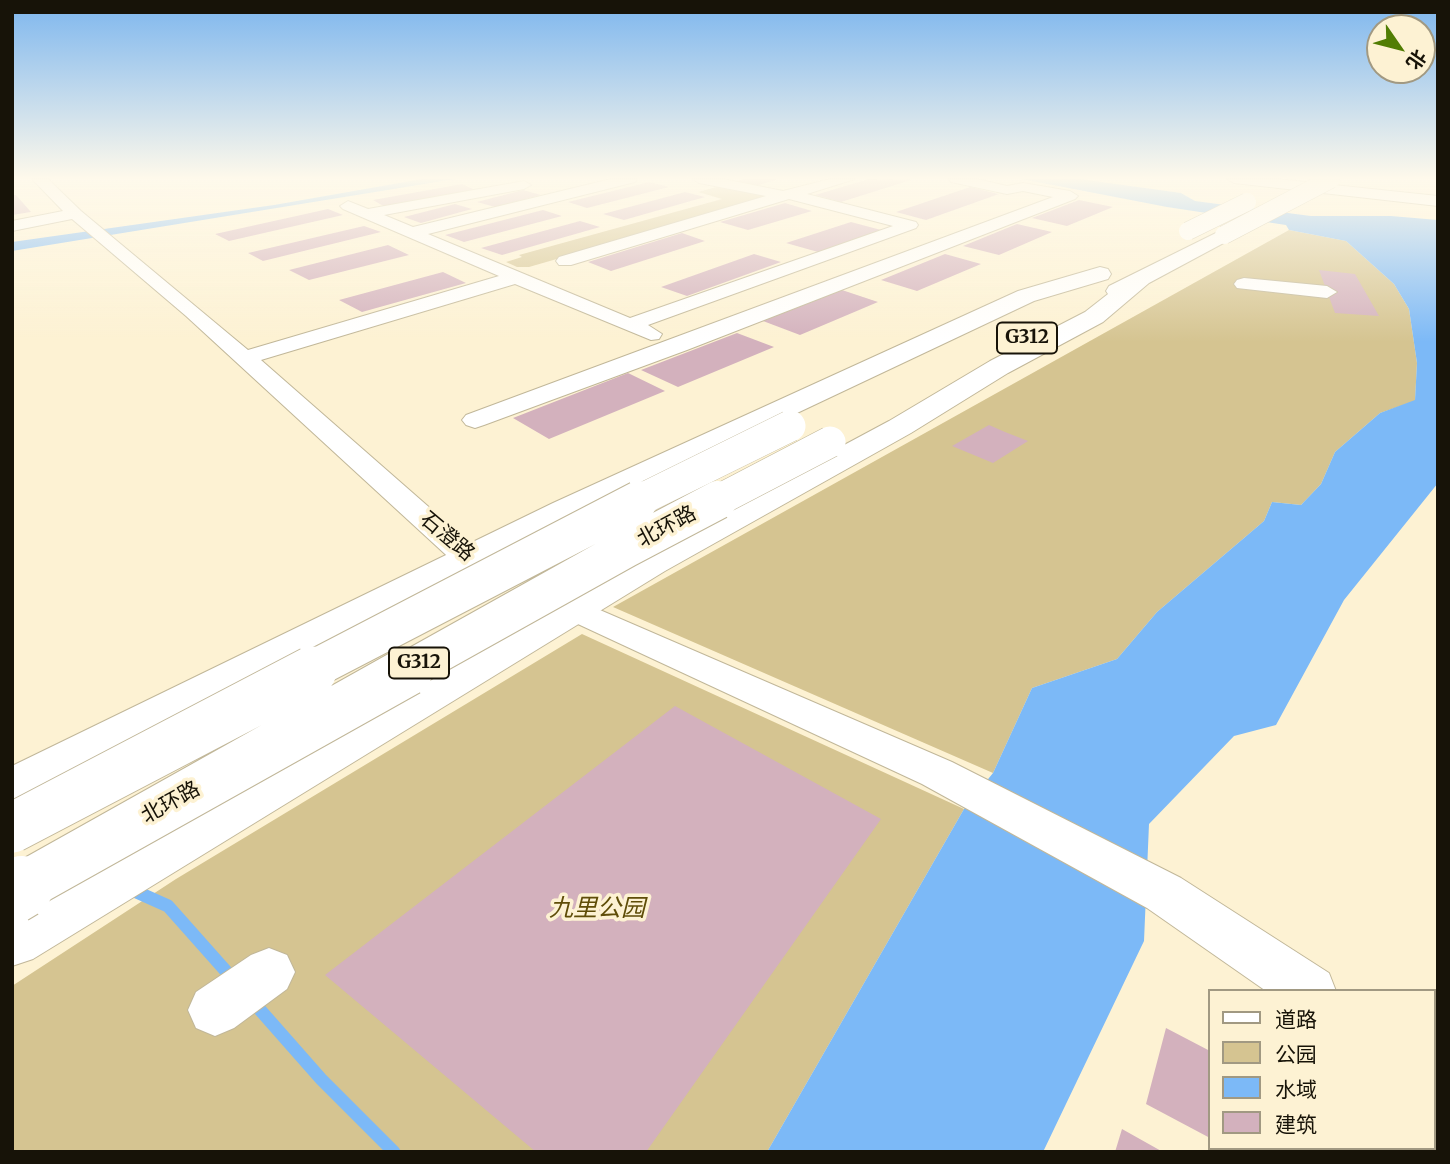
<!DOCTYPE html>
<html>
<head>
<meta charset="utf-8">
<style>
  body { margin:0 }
  #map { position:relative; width:1450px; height:1164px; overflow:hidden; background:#fdf2d3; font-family:Merriweather,"Noto Sans SC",serif }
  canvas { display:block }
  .frame { position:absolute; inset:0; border:14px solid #171308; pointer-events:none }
  .legend { position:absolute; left:1208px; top:989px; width:228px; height:161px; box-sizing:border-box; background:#fdf2d3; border:2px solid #a19982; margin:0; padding:9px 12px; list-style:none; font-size:21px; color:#171308 }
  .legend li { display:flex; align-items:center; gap:14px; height:35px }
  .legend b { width:35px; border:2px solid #a19982 }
  .north { position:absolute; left:1366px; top:14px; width:70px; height:70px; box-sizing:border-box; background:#fdf2d3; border:2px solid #a19982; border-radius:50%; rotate:125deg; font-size:19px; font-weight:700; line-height:28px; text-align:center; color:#171308 }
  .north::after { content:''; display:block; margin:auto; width:24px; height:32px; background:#517d03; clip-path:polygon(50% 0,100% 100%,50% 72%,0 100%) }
</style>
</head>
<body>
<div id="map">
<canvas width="1450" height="1164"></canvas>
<div class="frame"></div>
<ul class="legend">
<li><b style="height:9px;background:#fff"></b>道路</li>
<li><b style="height:19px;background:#d5c491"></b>公园</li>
<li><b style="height:19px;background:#7cb9f7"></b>水域</li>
<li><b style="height:19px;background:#d3b1bd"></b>建筑</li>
</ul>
<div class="north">北</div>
</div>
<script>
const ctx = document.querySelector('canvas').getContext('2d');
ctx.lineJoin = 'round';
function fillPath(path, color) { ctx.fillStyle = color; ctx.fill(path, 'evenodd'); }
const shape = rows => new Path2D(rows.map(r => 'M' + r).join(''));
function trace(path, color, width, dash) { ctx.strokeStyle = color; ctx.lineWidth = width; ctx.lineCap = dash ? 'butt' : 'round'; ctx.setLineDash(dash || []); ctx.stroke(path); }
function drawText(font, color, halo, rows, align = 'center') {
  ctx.font = font + ' Merriweather,"Noto Sans SC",serif'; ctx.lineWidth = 7; ctx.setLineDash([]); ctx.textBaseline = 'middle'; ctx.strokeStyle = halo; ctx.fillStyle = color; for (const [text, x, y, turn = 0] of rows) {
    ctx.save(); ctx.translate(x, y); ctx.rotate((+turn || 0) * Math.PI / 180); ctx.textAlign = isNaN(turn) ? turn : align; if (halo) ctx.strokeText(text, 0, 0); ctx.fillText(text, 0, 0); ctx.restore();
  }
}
const green = shape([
  [720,186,772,197,529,267,517,267,506,262,522,257,519,255,722,199,698,192],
  [1289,230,1346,241,1394,284,1409,309,1417,363,1415,401,1380,413,1335,452,1321,484,1301,505,1272,502,1264,521,1157,612,1117,659,1032,688,993,773,613,607],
  [582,634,964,809,767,1152,12,1152,12,986,176,879]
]);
const water = shape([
  [422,179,455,179,12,251,12,242,274,205],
  [1022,179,1080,179,1181,193,1195,201,1311,216,1391,216,1438,220,1438,483,1344,600,1276,725,1234,736,1149,824,1144,941,1043,1152,767,1152,964,809,993,773,1032,688,1117,659,1157,612,1264,521,1272,502,1301,505,1321,484,1335,452,1380,413,1415,400,1417,363,1409,309,1394,284,1346,241,1289,230,1286,225,1167,207]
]);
const stream = shape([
  [130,889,168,906,232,978],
  [254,1003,321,1079,394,1152]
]);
const building = shape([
  [744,179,776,179,776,180,752,187,734,182],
  [869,179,911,180,841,202,815,195],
  [649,182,669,187,587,208,568,202],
  [462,184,475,190,385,207,373,200],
  [970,187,999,194,926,220,896,212],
  [523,190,541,195,495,207,477,202],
  [685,192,705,197,624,220,603,214],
  [12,195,16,195,31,212,12,215],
  [1079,200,1113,207,1067,226,1032,218],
  [785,203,812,211,748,230,720,222],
  [455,204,472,209,421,223,404,217],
  [328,209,343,215,229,241,215,234],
  [543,210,562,216,464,242,445,235],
  [580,221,600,227,502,255,481,248],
  [851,222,881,230,818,252,786,243],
  [1017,224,1052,232,999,255,963,246],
  [364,226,381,232,263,261,248,253],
  [682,233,705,241,611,271,588,262],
  [388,245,409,255,309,280,289,270],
  [754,254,781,262,687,296,661,287],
  [945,254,981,264,917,291,881,280],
  [1319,270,1355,274,1379,316,1335,313],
  [443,272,466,283,362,312,339,300],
  [842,290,878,302,800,335,763,321],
  [737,333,774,347,678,387,641,370],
  [628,373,665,391,549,439,513,418],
  [989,425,1005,432,1028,441,993,463,952,446],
  [675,706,881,819,646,1152,536,1152,325,975],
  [1166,1028,1210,1051,1210,1138,1146,1104],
  [1122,1129,1163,1152,1115,1152]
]);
const minor = shape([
  [32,179,48,179,81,211,248,350,499,276,343,209,340,206,348,201,368,209,524,181,531,185,524,189,384,215,413,227,611,179,637,179,635,182,428,234,630,318,893,226,789,199,571,265,559,265,556,261,559,257,766,196,699,183,692,179,723,179,783,191,830,179,855,179,807,194,916,222,918,225,916,228,648,325,662,334,659,339,651,340,515,284,261,360,479,551,509,566,513,573,509,580,497,583,485,580,457,565,186,316,72,219,12,231,12,221,63,211,32,179],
  [949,179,977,179,1007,186,1023,183,1070,191,1078,196,1075,199,687,350,484,425,475,428,466,425,462,420,466,415,1053,197,1023,191,1007,194,951,182,949,179],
  [1227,179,1277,179,1438,196,1438,206,1234,183,1227,179],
  [1244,278,1327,286,1337,292,1327,298,1237,288,1234,284,1237,280,1244,278],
  [549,588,952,762,1181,878,1329,973,1336,991,1266,991,1147,908,922,784,537,605,532,598,537,591,549,588],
  [269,948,287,955,295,972,287,989,234,1028,215,1036,196,1028,188,1010,196,992,251,955,269,948],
  [1434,1043,1438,1044,1438,1101,1434,1100,1434,1043],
  [1297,1148,1357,1148,1355,1152,1295,1152,1297,1148]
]);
const highway = shape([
  [1224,229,1231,231,1234,235,1231,239,1149,283,1103,322,1008,373,911,433,665,571,33,959,12,966,12,910,639,555,889,421,990,361,1085,312,1108,294,1106,291,1109,286,1224,229],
  [1100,267,1108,269,1111,274,1108,279,1034,301,577,517,30,802,12,807,12,766,553,503,1018,291,1100,267]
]);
const highwayBridgeFar4 = shape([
  [1188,231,1247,202],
  [1224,235,1331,179]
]);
const highwayBridgeFar3 = shape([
  [636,502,790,426],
  [715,502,830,442]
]);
const highwayBridgeFar2 = shape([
  [308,672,639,500],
  [405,672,627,548,718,500]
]);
const highwayBridgeFar1 = shape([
  [12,828,312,671],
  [19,889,408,671]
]);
const highwayBridge = shape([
  [12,893,22,887]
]);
const shields = [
  [1027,338,60],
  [419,663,60]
];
const shieldNames = [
  ["G312",1027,338],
  ["G312",419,663]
];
const streetNames = [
  ["北环路",667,527,-28],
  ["石澄路",447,537,40],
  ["北环路",171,803,-29]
];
const nearParknames = [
  ["九里公园",597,909]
];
fillPath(green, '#d5c491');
fillPath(water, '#7cb9f7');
trace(stream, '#7cb9f7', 13);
fillPath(building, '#d3b1bd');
trace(minor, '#c1b799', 2);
trace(highway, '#c1b799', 2);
fillPath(minor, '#fff');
fillPath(highway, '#fff');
trace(highwayBridgeFar4, '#c1b799', 19, []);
trace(highwayBridgeFar3, '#c1b799', 32, []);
trace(highwayBridgeFar2, '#c1b799', 40, []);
trace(highwayBridgeFar1, '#c1b799', 51, []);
trace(highwayBridge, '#c1b799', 64, []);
trace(highwayBridgeFar4, '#fff', 18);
trace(highwayBridgeFar3, '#fff', 31);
trace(highwayBridgeFar2, '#fff', 38);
trace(highwayBridgeFar1, '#fff', 49);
trace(highwayBridge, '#fff', 62);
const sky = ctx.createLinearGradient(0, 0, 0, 342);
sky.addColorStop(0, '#7db6ee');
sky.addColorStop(0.52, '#fef9eb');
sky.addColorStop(1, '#fef9eb00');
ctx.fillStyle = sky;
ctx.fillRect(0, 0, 1450, 342);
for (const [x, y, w] of shields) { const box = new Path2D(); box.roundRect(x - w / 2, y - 15.5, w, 31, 5); ctx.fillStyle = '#fdf2d3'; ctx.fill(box); trace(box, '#171308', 2); }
drawText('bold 19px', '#171308', null, shieldNames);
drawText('21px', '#171308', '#fdf2d3', streetNames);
drawText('italic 24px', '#5f4d08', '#fdf2d3', nearParknames);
</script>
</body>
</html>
